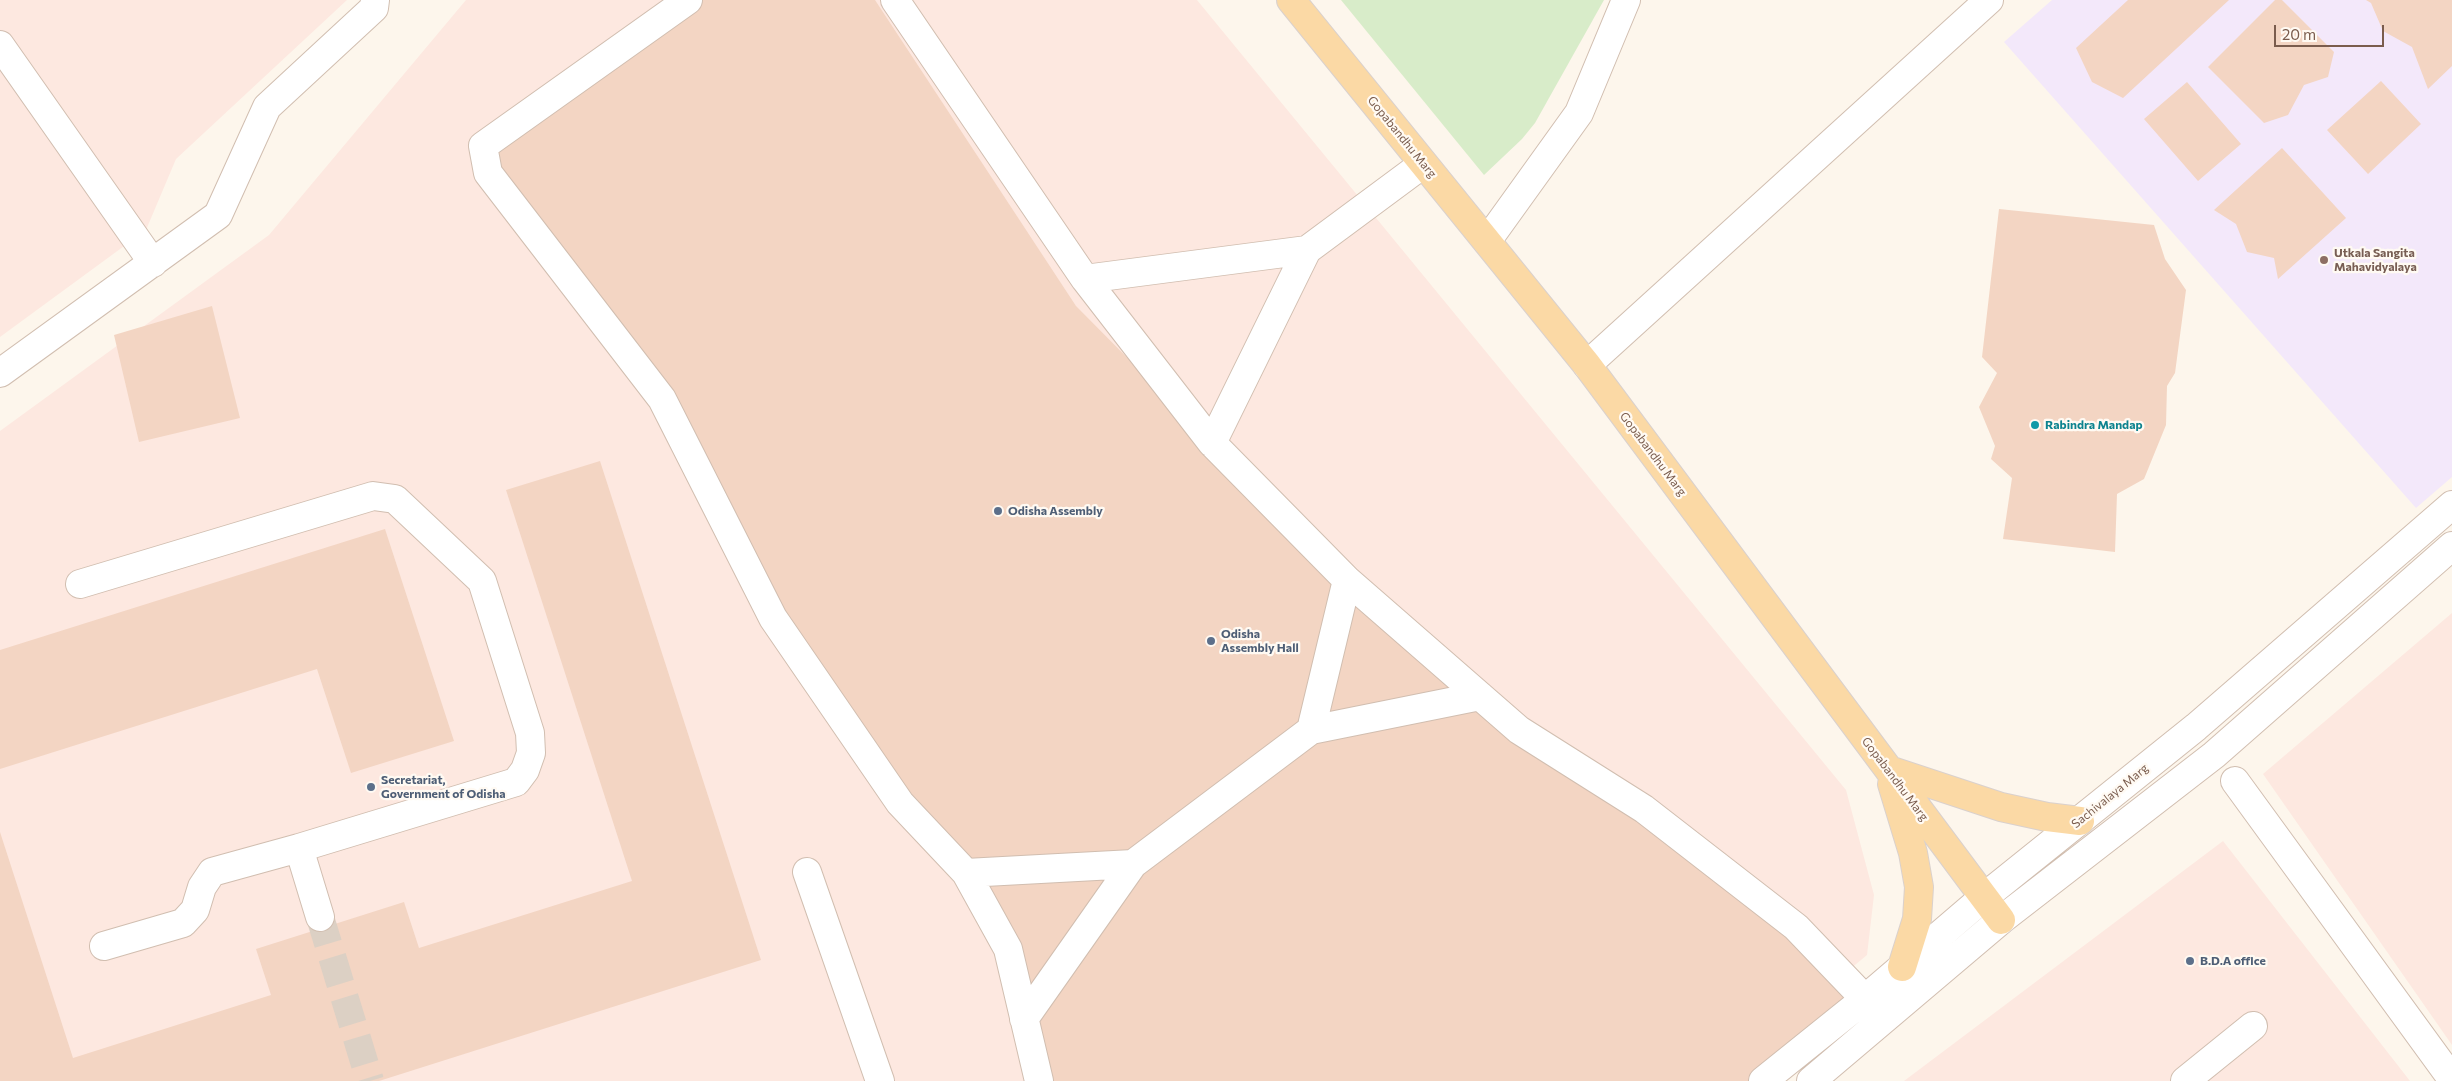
<!DOCTYPE html>
<html>
<head>
<meta charset="utf-8">
<style>
  body { margin:0 }
  #map { position:relative; width:2452px; height:1081px; overflow:hidden; background:#fdf6ec; font-family:Commissioner,sans-serif }
  canvas { display:block }
  .scale { position:absolute; left:2274px; top:25px; width:110px; height:22px; box-sizing:border-box; border:2px solid #7a5c4d; border-top:0; padding-left:6px; font-size:15px; line-height:18px; white-space:nowrap; color:#7a5c4d; -webkit-text-stroke:4px #fffaf3; paint-order:stroke }
</style>
</head>
<body>
<div id="map">
<canvas width="2452" height="1081"></canvas>
<div class="scale">20 m</div>
</div>
<script>
const ctx = document.querySelector('canvas').getContext('2d');
ctx.lineJoin = 'round';
function fillPath(path, color) { ctx.fillStyle = color; ctx.fill(path, 'evenodd'); }
const shape = rows => new Path2D(rows.map(r => 'M' + r).join(''));
function trace(path, color, width, dash) { ctx.strokeStyle = color; ctx.lineWidth = width; ctx.lineCap = dash ? 'butt' : 'round'; ctx.setLineDash(dash || []); ctx.stroke(path); }
function drawText(font, color, halo, rows, align = 'center') {
  ctx.font = font + ' Commissioner,sans-serif'; ctx.lineWidth = 4.5; ctx.setLineDash([]); ctx.textBaseline = 'middle'; ctx.strokeStyle = halo; ctx.fillStyle = color; for (const [text, x, y, turn = 0] of rows) {
    ctx.save(); ctx.translate(x, y); ctx.rotate((+turn || 0) * Math.PI / 180); ctx.textAlign = isNaN(turn) ? turn : align; if (halo) ctx.strokeText(text, 0, 0); ctx.fillText(text, 0, 0); ctx.restore();
  }
}
const commercial = shape([
  [0,0,347,0,176,159,146,230,0,337],
  [466,0,1197,0,1846,790,1874,895,1867,955,1716,1081,0,1081,0,431,269,235],
  [2452,613,2452,1045,2263,774],
  [2223,841,2410,1081,1904,1081]
]);
const education = shape([
  [2052,0,2452,0,2452,477,2416,508,2004,42]
]);
const green = shape([
  [1341,0,1604,0,1535,123,1522,139,1484,175]
]);
const building = shape([
  [698,0,875,0,1076,306,1347,580,1644,809,1865,999,1754,1081,1051,1081,1008,949,900,803,647,381,483,146],
  [2128,0,2229,0,2123,98,2092,82,2076,48],
  [2275,0,2282,0,2334,52,2328,77,2304,85,2288,115,2264,123,2208,67],
  [2366,0,2452,0,2452,66,2428,89,2412,47,2383,31,2371,3],
  [2381,81,2421,124,2368,174,2327,130],
  [2187,82,2241,144,2198,181,2144,119],
  [2282,148,2346,218,2278,279,2274,258,2247,252,2236,224,2214,210],
  [1999,209,2154,225,2165,259,2186,290,2175,373,2167,386,2166,425,2144,479,2117,494,2115,552,2003,539,2012,478,1991,459,1995,446,1979,407,1997,373,1982,357],
  [212,306,240,418,139,442,114,335],
  [600,461,761,960,379,1081,0,1081,0,832,73,1058,271,995,256,949,404,902,419,948,632,881,506,490],
  [385,529,454,741,351,773,317,669,0,769,0,650]
]);
const minorTunnel = shape([
  [320,917,370,1081]
]);
const minor = shape([
  [688,0,483,146,488,173,662,399,773,618,900,803,966,873,1008,949,1039,1081],
  [895,0,1085,279],
  [0,45,153,263],
  [1487,241,1579,113,1626,0],
  [1307,250,1212,443,1347,580,1519,730,1644,809,1796,927,1865,999],
  [1587,365,1989,0],
  [0,373,218,215,267,107,374,8,375,0],
  [1212,443,1085,279,1307,250,1423,164],
  [80,584,373,496,395,499,482,581,530,733,531,753,525,770,516,782,299,848],
  [1311,730,1347,580],
  [2235,781,2452,1079],
  [1133,864,1311,730,1480,696],
  [807,872,880,1081],
  [966,873,1133,864,1024,1019],
  [104,946,183,923,195,910,202,887,212,872,299,848,320,917],
  [1763,1081,1865,999,1983,898,2196,727,2452,505],
  [1811,1081,2001,920,2214,755,2452,546],
  [2185,1081,2253,1026]
]);
const major = shape([
  [1291,0,1587,365,2001,920],
  [1889,770,2001,807,2047,817,2080,821],
  [1892,784,1913,853,1919,887,1917,919,1902,967]
]);
const markers = [
  [2324,260,5,"#8d6e63"],
  [2035,425,5,"#0f9aa8"],
  [998,511,5,"#5c6f8a"],
  [1211,641,5,"#5c6f8a"],
  [371,787,5,"#5c6f8a"],
  [2190,961,5,"#5c6f8a"]
];
const streetNames = [
  ["Gopabandhu Marg",1402,137,51],
  ["Gopabandhu Marg",1653,454,53],
  ["Gopabandhu Marg",1895,779,53],
  ["Sachivalaya Marg",2110,796,-39]
];
const educationNames = [
  ["Utkala Sangita",2334,253],
  ["Mahavidyalaya",2334,267]
];
const cultureNames = [
  ["Rabindra Mandap",2045,425]
];
const serviceNames = [
  ["Odisha Assembly",1008,511],
  ["Odisha",1221,634],
  ["Assembly Hall",1221,648],
  ["Secretariat,",381,780],
  ["Government of Odisha",381,794],
  ["B.D.A office",2200,961]
];
fillPath(commercial, '#fde8e0');
fillPath(education, '#f3e8fa');
fillPath(green, '#d8ecc9');
fillPath(building, '#f3d5c3');
trace(minorTunnel, '#dcd0c4', 28, [28, 14]);
trace(minor, '#d1beb0', 30);
trace(major, '#dad1cd', 30);
trace(minor, '#fff', 28);
trace(major, '#fbd9a5', 28);
for (const [x, y, r, color] of markers) { const dot = new Path2D(); dot.arc(x, y, r, 0, 2 * Math.PI); ctx.fillStyle = color; ctx.fill(dot); trace(dot, '#fffaf3', 2); }
drawText('12px', '#7a5c4d', '#fffaf3', streetNames);
drawText('bold 12px', '#785e54', '#fffaf3', educationNames, 'left');
drawText('bold 12px', '#0d838f', '#fffaf3', cultureNames, 'left');
drawText('bold 12px', '#4e5e75', '#fffaf3', serviceNames, 'left');
</script>
</body>
</html>
